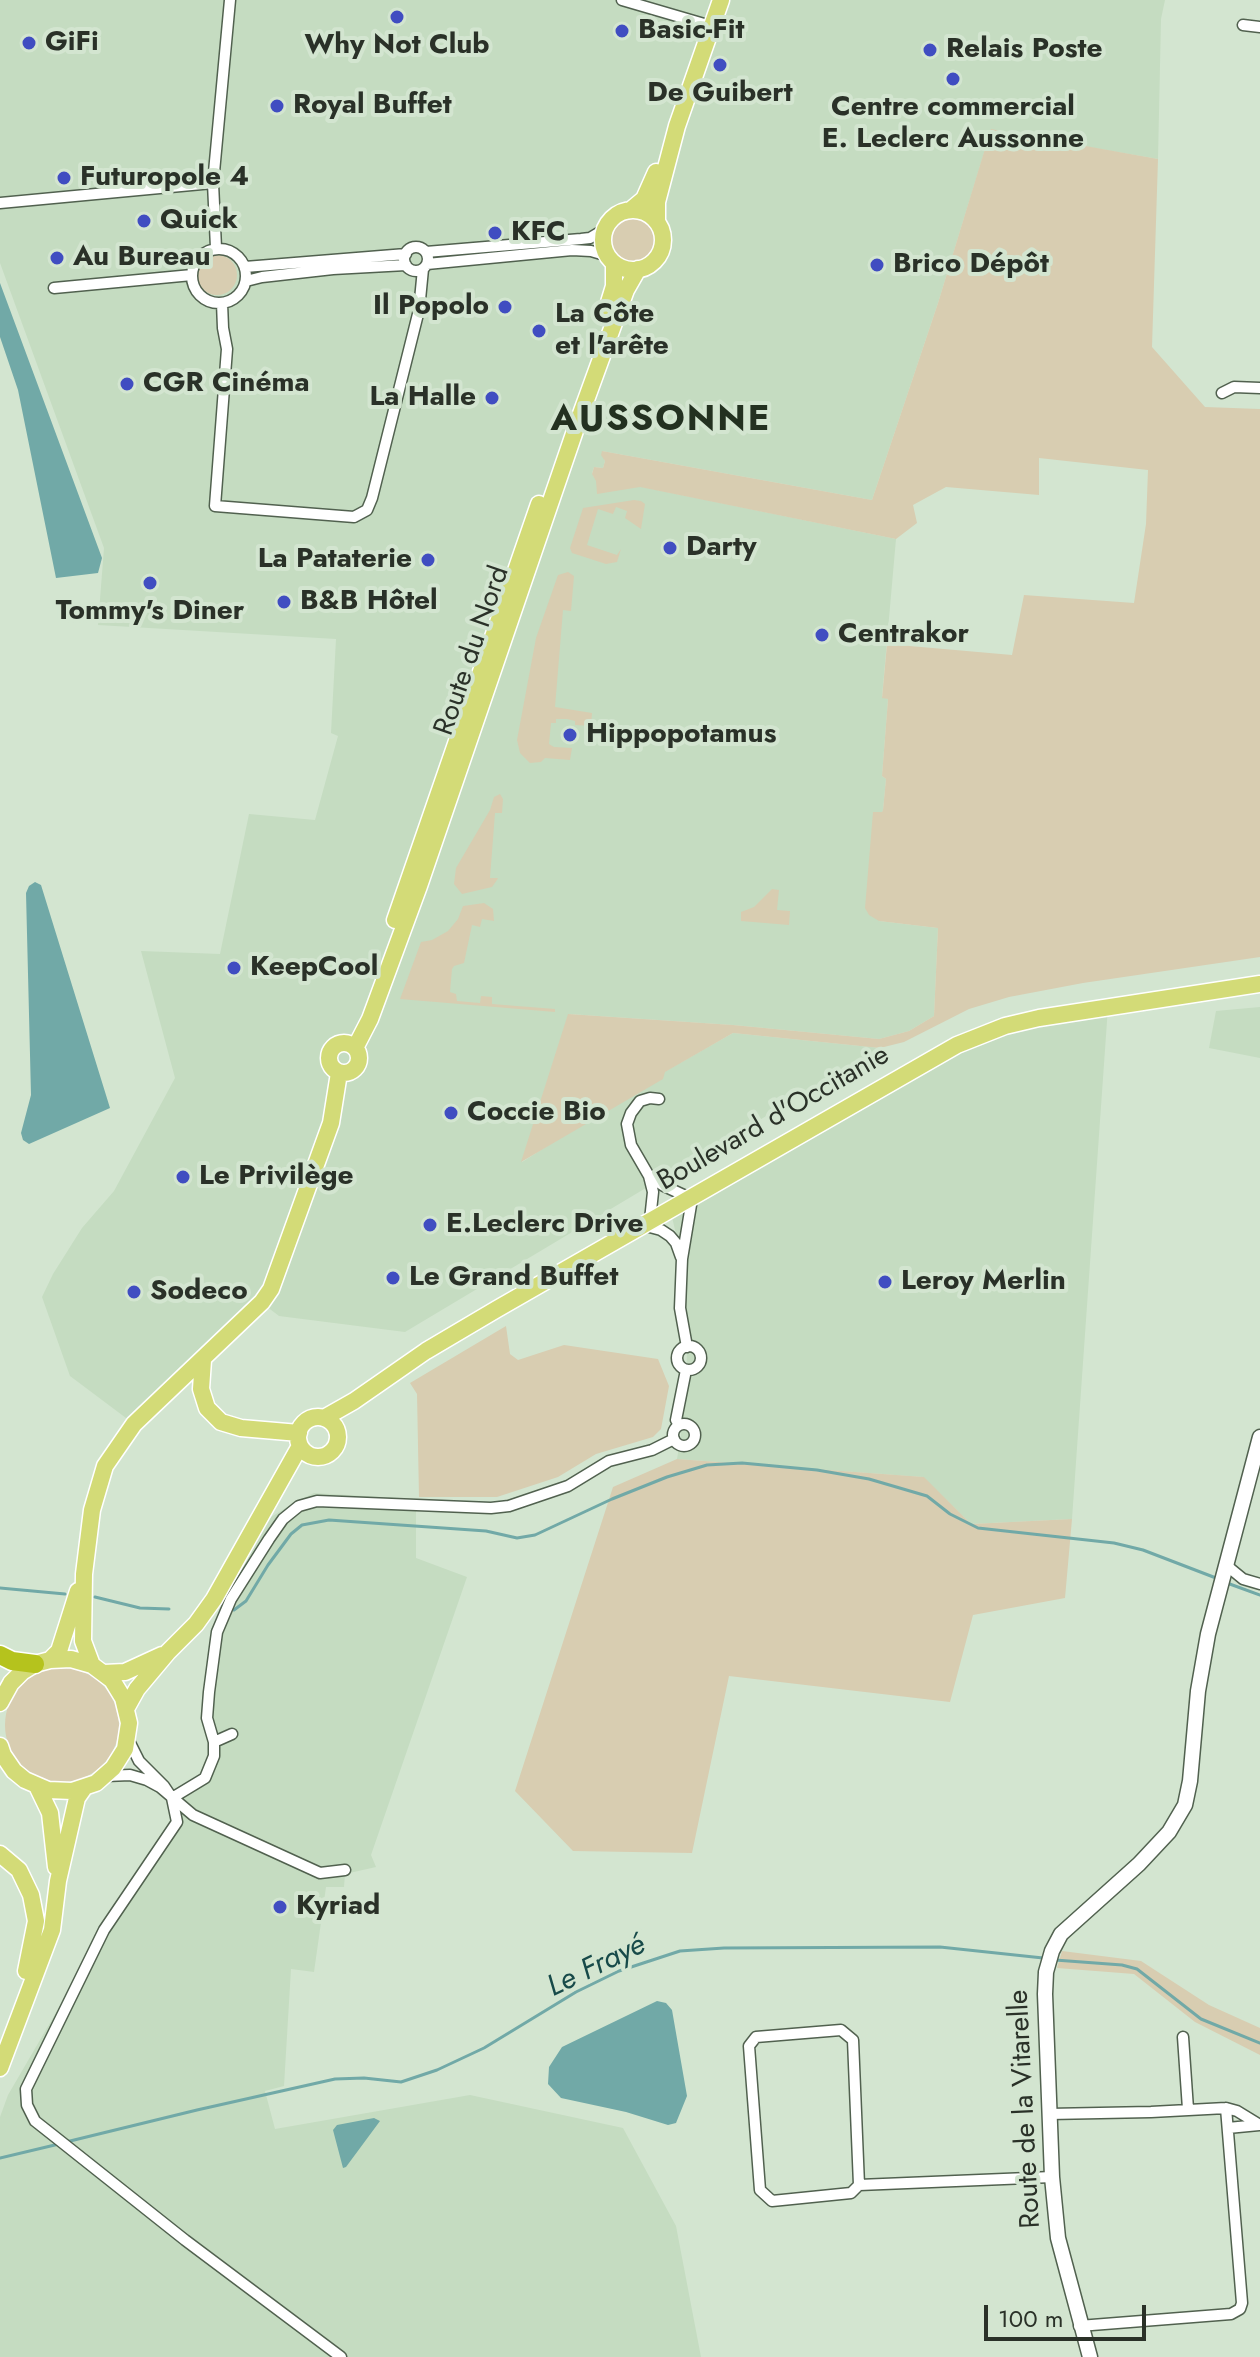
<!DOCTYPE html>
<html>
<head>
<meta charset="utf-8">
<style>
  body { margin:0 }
  #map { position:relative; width:1260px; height:2357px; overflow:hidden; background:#d3e5d0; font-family:Jost,sans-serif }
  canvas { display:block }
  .scale { position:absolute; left:984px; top:2305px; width:162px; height:36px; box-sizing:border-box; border:4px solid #2a3128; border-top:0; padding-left:10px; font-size:24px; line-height:28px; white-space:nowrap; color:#2a3128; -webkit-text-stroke:6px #d3e5d0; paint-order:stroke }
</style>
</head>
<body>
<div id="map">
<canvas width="1260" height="2357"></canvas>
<div class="scale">100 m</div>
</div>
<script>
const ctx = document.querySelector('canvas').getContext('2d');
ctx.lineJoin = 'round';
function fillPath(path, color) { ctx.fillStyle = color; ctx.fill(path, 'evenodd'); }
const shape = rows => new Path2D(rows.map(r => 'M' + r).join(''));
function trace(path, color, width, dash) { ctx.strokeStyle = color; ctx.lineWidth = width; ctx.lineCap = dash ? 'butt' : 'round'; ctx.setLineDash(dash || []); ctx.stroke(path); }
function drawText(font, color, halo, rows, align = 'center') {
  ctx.font = font + ' Jost,sans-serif'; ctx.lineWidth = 8; ctx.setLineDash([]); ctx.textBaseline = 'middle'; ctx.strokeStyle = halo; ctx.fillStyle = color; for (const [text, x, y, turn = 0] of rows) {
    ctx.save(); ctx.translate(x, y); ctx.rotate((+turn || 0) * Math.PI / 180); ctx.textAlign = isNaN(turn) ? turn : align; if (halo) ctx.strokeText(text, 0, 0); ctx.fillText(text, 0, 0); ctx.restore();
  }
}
const built = shape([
  [0,0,1165,0,1161,19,1158,159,991,130,938,303,872,500,602,451,605,461,603,468,594,467,592,473,594,477,896,539,882,697,888,699,882,776,886,779,883,810,882,812,874,812,879,921,938,928,934,1016,909,1031,879,1039,733,1025,569,1014,522,1162,664,1072,733,1033,880,1048,405,1332,279,1316,262,1303,134,1424,70,1376,42,1297,53,1274,82,1228,114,1191,175,1078,141,951,220,954,249,814,315,820,338,736,331,733,336,639,98,625,104,548,0,263],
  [1108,1007,1072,1519,971,1524,923,1477,677,1459,681,1435,679,1425,686,1404,687,1347,682,1259,670,1209,957,1045],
  [1260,1007,1260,1058,1209,1048,1216,1011],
  [314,1493,416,1499,416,1558,467,1577,371,1855,376,1867,345,1874,344,1887,326,1887,314,1972,291,1969,284,2086,265,2091,275,2129,470,2095,623,2128,676,2226,701,2357,0,2357,0,2117,8,2095,104,1930,177,1822,172,1798,196,1786,214,1756,207,1718,217,1633,211,1629,262,1529,271,1517,297,1501]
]);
const green = shape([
  [991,129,1158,159,1152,347,1205,407,1260,409,1260,957,1083,983,1009,997,969,1009,904,1042,880,1048,733,1033,665,1072,663,1079,521,1162,568,1014,733,1025,879,1039,909,1031,934,1016,938,928,879,921,869,915,865,908,873,812,882,812,883,810,886,779,882,776,888,699,882,698,887,644,1012,655,1024,595,1134,603,1146,524,1148,470,1039,458,1039,495,946,487,913,505,917,523,896,539,640,487,597,494,596,481,592,474,594,467,603,468,605,461,601,455,602,451,872,500,938,303],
  '609 240a24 24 0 1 1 48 0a24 24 0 1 1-48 0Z',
  '197 275a20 20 0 1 1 40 0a20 20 0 1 1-40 0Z',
  [634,500,641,501,645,504,641,529,625,518,627,511,616,507,613,514,598,509,587,545,617,555,621,549,617,562,606,564,572,553,570,548,583,508],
  [568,572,574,576,571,611,563,610,555,707,592,713,591,726,575,725,575,721,567,719,556,719,556,723,551,723,549,744,554,747,572,748,570,760,545,758,541,762,530,763,520,753,517,740,536,638,558,575],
  [500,794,503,799,502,813,495,813,490,878,498,878,497,880,492,887,462,894,454,884,456,868,490,810,494,797],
  [772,889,779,890,777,910,790,911,789,925,741,921,741,912,754,907],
  [484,903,493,909,494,921,482,919,480,927,472,925,464,963,454,966,452,969,450,992,456,994,457,1001,480,1003,481,996,492,997,492,1004,555,1009,555,1012,400,999,421,942,432,940,448,931,458,919,463,906],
  [506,1326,510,1354,518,1360,564,1345,658,1359,669,1386,661,1429,653,1437,596,1454,558,1477,497,1497,419,1497,417,1394,410,1383],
  [677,1459,924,1477,971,1524,1072,1519,1065,1598,973,1615,950,1702,729,1676,692,1853,573,1851,515,1791,613,1487],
  '5 1725a57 57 0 1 1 114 0a57 57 0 1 1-114 0Z',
  [1062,1951,1141,1961,1209,2005,1260,2028,1260,2055,1195,2022,1134,1974,1057,1968]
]);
const water = shape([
  [0,283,102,558,98,573,56,578,18,390,0,337],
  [35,882,41,885,110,1108,29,1144,23,1140,21,1133,31,1095,26,893,29,886],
  [657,2001,666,2003,672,2010,687,2096,676,2123,668,2125,626,2112,561,2098,548,2084,549,2067,562,2047],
  [374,2118,380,2121,346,2167,343,2168,333,2130,337,2125]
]);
const stream = shape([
  [1227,1583,1260,1595],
  [0,1588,65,1594],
  [95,1597,140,1608,169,1609],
  [234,1610,246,1601,268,1565,291,1534,302,1525,329,1520,486,1531,517,1538,535,1535,612,1499,667,1477,707,1465,742,1463,817,1470,869,1479,927,1496,950,1514,978,1528,1114,1543,1143,1550,1216,1578],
  [1055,1960,1122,1965,1137,1969,1201,2019,1260,2043],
  [66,2142,197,2110,335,2079,364,2078,401,2082,437,2070,484,2048,576,1992,619,1971,680,1951,724,1948,940,1947,1043,1958],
  [0,2158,59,2144]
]);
const street = shape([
  [622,0,711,26],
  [1243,25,1260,27],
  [0,203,213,183],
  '404 259a12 12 0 1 1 24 0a12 12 0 1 1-24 0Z',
  [216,248,213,183,230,0],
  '192 276a27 27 0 1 1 54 0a27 27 0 1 1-54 0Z',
  [426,252,581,239,590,238,605,229],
  [427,264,572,250,591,251,608,256],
  [245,267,406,254],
  [246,281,262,277,333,269,406,265],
  [54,288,192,275],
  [222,303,223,328,227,349,215,506,354,517,367,510,372,498,419,310,423,269],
  [1222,393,1234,387,1260,388],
  [649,1176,664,1186,690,1198,691,1205,682,1259,680,1308,687,1347],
  [650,1220,653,1192,649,1176,631,1145,627,1124,631,1113,640,1101,650,1098,659,1099],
  [642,1225,661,1230,670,1236,676,1243,681,1257],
  '677 1358a12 12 0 1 1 24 0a12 12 0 1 1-24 0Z',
  '673 1435a11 11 0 1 1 22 0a11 11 0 1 1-22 0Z',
  [679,1425,676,1420,686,1370],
  [1226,1565,1243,1579,1260,1584],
  [129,1741,139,1761,164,1786,172,1798,177,1822,104,1930,26,2089,27,2105,35,2121,54,2136,185,2240,341,2357],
  [214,1742,232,1734],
  [106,1776,130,1775,147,1780,160,1787,193,1815,320,1873,345,1870],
  [172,1798,205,1778,214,1756,214,1742,207,1718,209,1692,217,1632,231,1599,269,1539,283,1519,299,1506,317,1501,491,1508,509,1506,568,1486,609,1461,652,1450,674,1439],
  [1183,2037,1188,2109],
  [1049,2114,1151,2112,1226,2108,1237,2111,1260,2125],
  [1228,2128,1259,2125],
  [859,2185,853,2040,841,2030,756,2037,749,2046,760,2190,772,2201,851,2193,859,2185,1052,2177],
  [1079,2326,1231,2314,1240,2309,1242,2303,1226,2108]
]);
const secondary = shape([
  [1090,2357,1058,2238,1052,2177,1045,1994,1046,1972,1052,1951,1061,1934,1139,1864,1169,1832,1185,1805,1190,1781,1198,1691,1208,1634,1260,1437]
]);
const primary = shape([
  [632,209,644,199,656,172],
  '603 240a30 30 0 1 1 60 0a30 30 0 1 1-60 0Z',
  [657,221,657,202,677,126,721,0],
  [606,312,614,286,614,263],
  [395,920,539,504],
  '329 1058a15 15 0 1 1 30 0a15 15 0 1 1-30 0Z',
  [355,1048,370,1019,419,886,578,422,626,290,638,269],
  [203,1360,201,1389,207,1408,221,1422,241,1428,299,1433],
  '298 1437a20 20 0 1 1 40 0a20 20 0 1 1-40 0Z',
  [324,1418,354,1401,426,1351,497,1309,957,1045,1005,1026,1039,1018,1260,984],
  [50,1660,59,1651,78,1591],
  [92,1665,83,1641,84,1574,92,1510,105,1466,134,1424,262,1302,271,1289,331,1123,339,1073],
  [104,1673,125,1672,162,1655],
  [0,1703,11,1683,22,1672,35,1664,50,1660,71,1659,92,1665,112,1680,123,1698,129,1723,125,1749,113,1768,96,1783,72,1791,48,1790,25,1780,14,1771,3,1755,0,1746],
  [127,1707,137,1689,168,1652,196,1624,214,1599,300,1446],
  [37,1786,50,1813,56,1867],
  [0,1854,19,1870,31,1895,36,1921,26,1971],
  [0,2068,52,1930,58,1881,77,1798,84,1788]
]);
const highway = shape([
  [0,1655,12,1661,35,1664]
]);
const markers = [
  [397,17,8,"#404dc1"],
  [622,31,8,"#404dc1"],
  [29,43,8,"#404dc1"],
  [930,50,8,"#404dc1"],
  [720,65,8,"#404dc1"],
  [953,79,8,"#404dc1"],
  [277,106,8,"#404dc1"],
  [64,178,8,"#404dc1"],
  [144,221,8,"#404dc1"],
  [495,233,8,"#404dc1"],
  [57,258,8,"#404dc1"],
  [877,265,8,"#404dc1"],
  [505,307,8,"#404dc1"],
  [539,331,8,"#404dc1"],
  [127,384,8,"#404dc1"],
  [492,398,8,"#404dc1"],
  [670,548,8,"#404dc1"],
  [428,560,8,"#404dc1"],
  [150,583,8,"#404dc1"],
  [284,602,8,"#404dc1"],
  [822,635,8,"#404dc1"],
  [570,735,8,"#404dc1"],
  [234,968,8,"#404dc1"],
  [451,1113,8,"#404dc1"],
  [183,1177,8,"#404dc1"],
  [430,1225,8,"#404dc1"],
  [393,1278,8,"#404dc1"],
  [885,1282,8,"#404dc1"],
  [134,1292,8,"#404dc1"],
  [280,1907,8,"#404dc1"]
];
const poiNames = [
  ["Basic-Fit",638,31],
  ["GiFi",45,43],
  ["Why Not Club",397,46,"center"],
  ["Relais Poste",946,50],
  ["De Guibert",720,94,"center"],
  ["Royal Buffet",293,106],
  ["Centre commercial",953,108,"center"],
  ["E. Leclerc Aussonne",953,140,"center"],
  ["Futuropole 4",80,178],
  ["Quick",160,221],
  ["KFC",511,233],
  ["Au Bureau",73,258],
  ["Brico Dépôt",893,265],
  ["Il Popolo",489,307,"right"],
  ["La Côte",555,315],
  ["et l'arête",555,347],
  ["CGR Cinéma",143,384],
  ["La Halle",476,398,"right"],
  ["Darty",686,548],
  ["La Pataterie",412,560,"right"],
  ["B&B Hôtel",300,602],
  ["Tommy's Diner",150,612,"center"],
  ["Centrakor",838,635],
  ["Hippopotamus",586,735],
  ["KeepCool",250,968],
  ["Coccie Bio",467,1113],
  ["Le Privilège",199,1177],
  ["E.Leclerc Drive",446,1225],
  ["Le Grand Buffet",409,1278],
  ["Leroy Merlin",901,1282],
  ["Sodeco",150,1292],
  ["Kyriad",296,1907]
];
const streetNames = [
  ["Route du Nord",473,651,-71],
  ["Boulevard d'Occitanie",774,1119,-30],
  ["Route de la Vitarelle",1026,2109,-93]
];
const waterNames = [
  ["Le Frayé",597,1967,-26]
];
const districtNames = [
  ["AUSSONNE",661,421]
];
fillPath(built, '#c5dcc1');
fillPath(green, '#d8cdb1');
fillPath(water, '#71a9a7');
trace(stream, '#71a9a7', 3);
trace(street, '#51614f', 13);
trace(secondary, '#51614f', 17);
trace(primary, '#fff', 19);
trace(highway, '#fff', 21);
trace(street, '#fff', 10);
trace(secondary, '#fff', 14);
trace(primary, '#d3db77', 16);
trace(highway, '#b5c31d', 18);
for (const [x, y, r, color] of markers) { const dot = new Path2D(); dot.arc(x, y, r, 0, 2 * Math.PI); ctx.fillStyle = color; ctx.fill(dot); trace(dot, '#d3e5d0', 3); }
drawText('bold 28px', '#2a3128', '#d3e5d0', poiNames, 'left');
drawText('28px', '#2a3128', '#d3e5d0', streetNames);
drawText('italic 30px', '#174a49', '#d3e5d0', waterNames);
ctx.letterSpacing = '2px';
drawText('bold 36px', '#233120', '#d3e5d0', districtNames);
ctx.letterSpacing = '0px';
</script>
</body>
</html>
